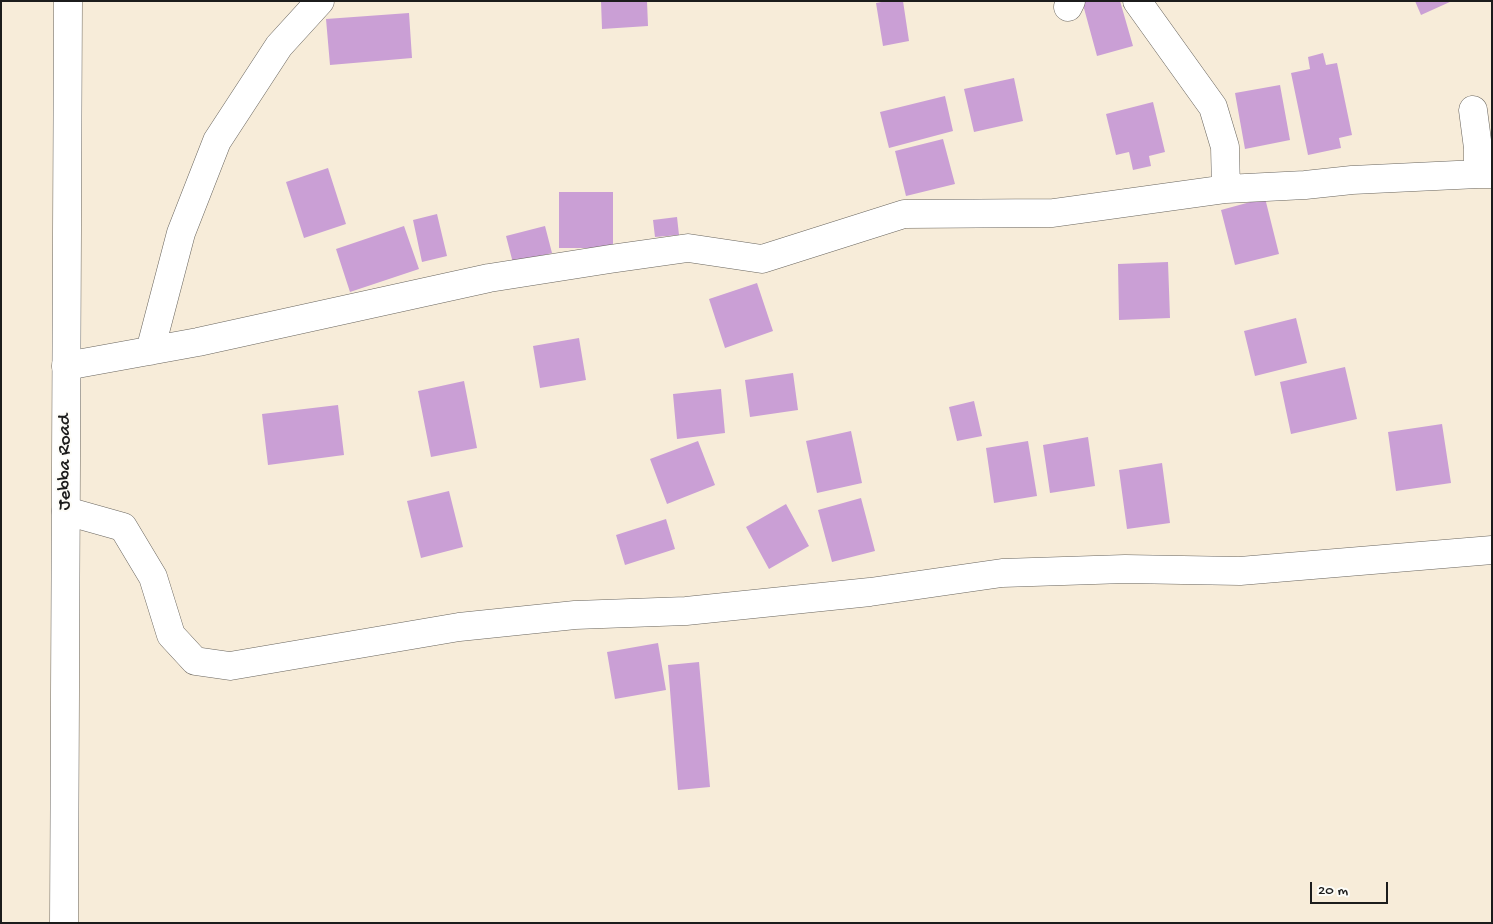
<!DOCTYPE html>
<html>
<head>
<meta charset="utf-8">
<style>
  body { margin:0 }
  #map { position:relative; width:1493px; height:924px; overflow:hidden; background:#f7ecd9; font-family:"Gochi Hand",sans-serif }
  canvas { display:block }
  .frame { position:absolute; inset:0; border:2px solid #1c1c1c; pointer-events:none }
  .scale { position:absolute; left:1310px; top:882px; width:78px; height:22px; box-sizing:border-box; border:2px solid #1c1c1c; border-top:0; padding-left:6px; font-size:15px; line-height:18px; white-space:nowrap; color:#1c1c1c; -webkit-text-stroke:4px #fdfcf7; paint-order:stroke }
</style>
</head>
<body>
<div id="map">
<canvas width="1493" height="924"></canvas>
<div class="frame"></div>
<div class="scale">20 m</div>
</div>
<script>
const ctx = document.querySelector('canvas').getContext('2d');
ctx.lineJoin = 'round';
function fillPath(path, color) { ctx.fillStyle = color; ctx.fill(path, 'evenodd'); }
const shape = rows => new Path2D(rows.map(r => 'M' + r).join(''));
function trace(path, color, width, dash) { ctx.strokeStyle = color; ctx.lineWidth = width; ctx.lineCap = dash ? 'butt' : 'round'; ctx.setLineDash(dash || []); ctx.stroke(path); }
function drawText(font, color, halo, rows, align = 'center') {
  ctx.font = font + ' "Gochi Hand",sans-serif'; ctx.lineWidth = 4; ctx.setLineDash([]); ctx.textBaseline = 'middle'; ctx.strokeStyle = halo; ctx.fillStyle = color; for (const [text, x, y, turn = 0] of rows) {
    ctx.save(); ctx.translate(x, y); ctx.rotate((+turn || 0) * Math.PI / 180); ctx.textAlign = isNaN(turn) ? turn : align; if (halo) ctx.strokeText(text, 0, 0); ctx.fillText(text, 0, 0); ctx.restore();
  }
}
const building = shape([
  [601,1,647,1,648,26,602,29],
  [887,1,903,1,909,41,883,46,876,3],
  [1082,1,1120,1,1133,46,1097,56],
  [1415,1,1452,1,1421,15],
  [409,13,412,58,330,65,326,19],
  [1323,53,1326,65,1337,63,1352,135,1339,138,1341,148,1308,155,1291,73,1310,69,1308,57],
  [1014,78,1023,121,974,132,964,89],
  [1280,85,1290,140,1245,149,1235,93],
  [945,96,953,131,889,148,880,112],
  [1153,102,1165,152,1149,156,1151,166,1133,170,1129,152,1116,155,1106,114],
  [943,139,955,184,906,196,895,151],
  [328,168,346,224,304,238,286,182],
  [559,192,613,192,613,248,559,248],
  [1265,198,1279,254,1235,265,1221,210],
  [437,214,447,256,422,262,413,220],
  [677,217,679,235,655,237,653,220],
  [404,226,419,269,350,292,336,249],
  [545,226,552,253,513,263,506,236],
  [1168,262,1170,318,1119,320,1118,264],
  [757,283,773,331,725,348,709,299],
  [1296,318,1307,363,1255,376,1244,331],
  [579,338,586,380,540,388,533,346],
  [1345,367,1357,419,1291,434,1280,382],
  [793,373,798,410,750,417,745,380],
  [464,381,477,448,431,457,418,391],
  [721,389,725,433,677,439,673,394],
  [974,401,982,436,957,441,949,407],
  [338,405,344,455,268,465,262,414],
  [1442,424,1451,483,1396,491,1388,432],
  [851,431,862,483,817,493,806,441],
  [1088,437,1095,486,1050,493,1043,445],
  [698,441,715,485,667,504,650,459],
  [1028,441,1037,496,994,503,986,448],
  [1162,463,1170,523,1127,529,1119,470],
  [449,491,463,547,421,558,407,501],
  [861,498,875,551,832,562,818,510],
  [786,504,809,546,769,569,746,527],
  [666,519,675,549,625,565,616,535],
  [658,643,666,690,615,699,607,652],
  [699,662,710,787,678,790,668,665]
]);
const street = shape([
  [1137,1,1213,107,1225,147,1226,189],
  [1068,7,1071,1],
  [1473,110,1478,148,1478,174],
  [150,351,181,233,217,141,279,46,320,1],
  [66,366,198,342,489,278,610,259,688,248,762,259,904,214,1053,213,1226,189,1305,185,1352,180,1478,174,1492,174],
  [66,511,123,527,153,577,171,635,195,661,230,666,459,627,575,615,686,611,870,592,1002,573,1125,569,1240,571,1492,550]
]);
const highway = shape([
  [64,923,68,1]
]);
const streetNames = [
  ["Jebba Road",66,462,-90]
];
fillPath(building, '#ca9fd5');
trace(street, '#69655e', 29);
trace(highway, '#69655e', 29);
trace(street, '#fff', 28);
trace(highway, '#fff', 28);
drawText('19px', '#1c1c1c', '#fdfcf7', streetNames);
</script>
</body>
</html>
